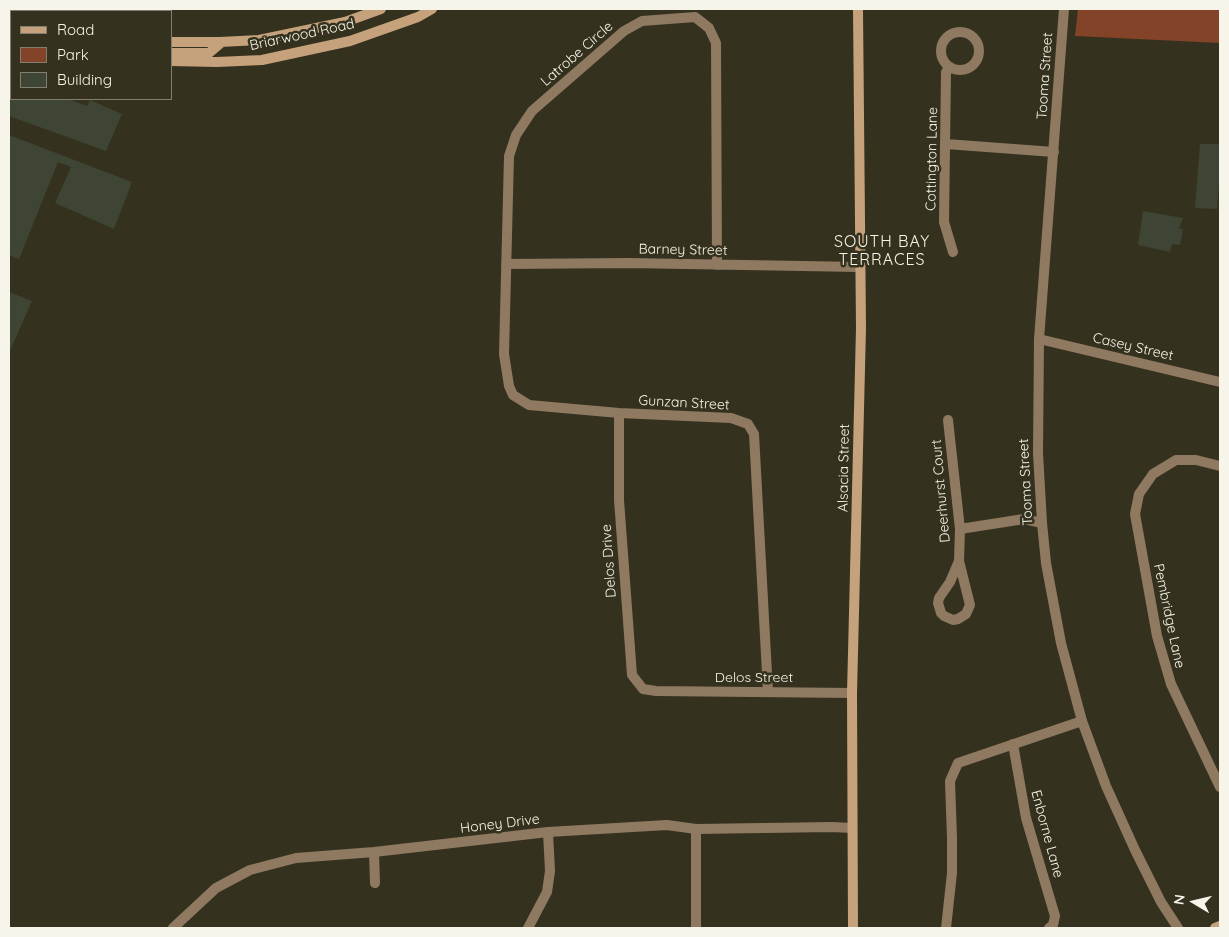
<!DOCTYPE html>
<html>
<head>
<meta charset="utf-8">
<style>
  body { margin:0 }
  #map { position:relative; width:1229px; height:937px; overflow:hidden; background:#35311f; font-family:Quicksand,sans-serif }
  canvas { display:block }
  .frame { position:absolute; inset:0; border:10px solid #f7f5e9; pointer-events:none }
  .legend { position:absolute; left:10px; top:10px; width:162px; height:90px; box-sizing:border-box; background:#35311f; border:1px solid #837f70; margin:0; padding:6px 9px; list-style:none; font-size:15px; color:#f7f5e9 }
  .legend li { display:flex; align-items:center; gap:10px; height:25px }
  .legend b { width:25px; border:1px solid #837f70 }
  .north { position:absolute; left:1169px; top:877px; width:50px; height:50px; -webkit-text-stroke:4px #35311f; paint-order:stroke; rotate:279deg; font-size:14px; font-weight:700; line-height:20px; text-align:center; color:#f7f5e9 }
  .north::after { content:''; display:block; margin:auto; width:18px; height:22px; background:#f7f5e9; clip-path:polygon(50% 0,100% 100%,50% 72%,0 100%) }
</style>
</head>
<body>
<div id="map">
<canvas width="1229" height="937"></canvas>
<div class="frame"></div>
<ul class="legend">
<li><b style="height:6px;background:#c5a27b"></b>Road</li>
<li><b style="height:14px;background:#834329"></b>Park</li>
<li><b style="height:14px;background:#3e4534"></b>Building</li>
</ul>
<div class="north">N</div>
</div>
<script>
const ctx = document.querySelector('canvas').getContext('2d');
ctx.lineJoin = 'round';
function fillPath(path, color) { ctx.fillStyle = color; ctx.fill(path, 'evenodd'); }
const shape = rows => new Path2D(rows.map(r => 'M' + r).join(''));
function trace(path, color, width, dash) { ctx.strokeStyle = color; ctx.lineWidth = width; ctx.lineCap = dash ? 'butt' : 'round'; ctx.setLineDash(dash || []); ctx.stroke(path); }
function drawText(font, color, halo, rows, align = 'center') {
  ctx.font = font + ' Quicksand,sans-serif'; ctx.lineWidth = 5; ctx.setLineDash([]); ctx.textBaseline = 'middle'; ctx.strokeStyle = halo; ctx.fillStyle = color; for (const [text, x, y, turn = 0] of rows) {
    ctx.save(); ctx.translate(x, y); ctx.rotate((+turn || 0) * Math.PI / 180); ctx.textAlign = isNaN(turn) ? turn : align; if (halo) ctx.strokeText(text, 0, 0); ctx.fillText(text, 0, 0); ctx.restore();
  }
}
const green = shape([
  [1078,9,1220,9,1220,43,1075,36]
]);
const building = shape([
  [11,99,68,99,87,106,90,100,122,114,106,151,9,116,9,105],
  [9,135,132,182,114,229,55,203,71,167,58,162,19,259,9,255],
  [1200,144,1220,144,1220,169,1217,209,1195,208],
  [1143,211,1183,218,1179,229,1183,229,1180,245,1172,244,1170,252,1138,245],
  [9,292,32,301,9,353]
]);
const minor = shape([
  '941 51a19 19 0 1 1 38 0a19 19 0 1 1-38 0Z',
  [950,67,946,72,944,222,953,252],
  [946,144,1054,152],
  [506,264,629,263,859,267],
  [717,265,716,43,709,28,695,17,642,21,624,31,532,111,516,135,509,156,504,354,509,386,513,395,529,405,619,413,731,418,748,424,754,434,768,692],
  [619,413,619,500,632,675,643,689,656,691,852,693],
  [948,420,960,529,959,561,970,605,966,614,958,619,953,620,944,616,941,613,938,603,939,598,950,582,959,561],
  [1220,466,1196,460,1176,460,1153,474,1139,494,1135,514,1157,636,1171,684,1220,787],
  [960,529,1024,519,1042,523],
  [1013,744,1026,818,1055,916,1053,925,1049,928],
  [374,852,375,883],
  [173,928,216,888,250,870,296,858,374,852,548,832,667,825,696,829,832,827,852,828],
  [528,928,547,892,550,871,548,832],
  [696,928,696,829],
  [946,928,952,873,952,838,950,781,958,763,1082,721]
]);
const tertiary = shape([
  [1064,9,1039,339,1038,453,1042,523,1046,563,1061,643,1082,721,1106,786,1135,850,1161,902,1178,928],
  [1039,339,1220,382]
]);
const secondary = shape([
  [26,9,33,11],
  [9,23,11,24],
  [171,42,220,42,259,40,345,22,381,9],
  [171,55,173,53,209,53,222,42],
  [171,61,217,62,262,60,350,41,418,17,432,9],
  [853,928,852,693,861,328,858,9],
  [1215,928,1220,926]
]);
const streetNames = [
  ["Briarwood Road",302,35,-12],
  ["Latrobe Circle",577,54,-41],
  ["Tooma Street",1045,76,-86],
  ["Cottington Lane",932,159,-89],
  ["Barney Street",683,250,1],
  ["Casey Street",1133,347,13],
  ["Gunzan Street",684,403,3],
  ["Alsacia Street",844,468,-89],
  ["Tooma Street",1026,482,-93],
  ["Deerhurst Court",941,491,-95],
  ["Delos Drive",609,561,-94],
  ["Pembridge Lane",1169,616,78],
  ["Delos Street",754,678],
  ["Honey Drive",500,824,-7],
  ["Enborne Lane",1047,834,75]
];
const quarterNames = [
  ["SOUTH BAY",882,242],
  ["TERRACES",882,260]
];
fillPath(green, '#834329');
fillPath(building, '#3e4534');
trace(minor, '#8f7a61', 10);
trace(tertiary, '#8f7a61', 10);
trace(secondary, '#c5a27b', 10);
drawText('14px', '#f7f5e9', '#35311f', streetNames);
ctx.letterSpacing = '1px';
drawText('16px', '#f7f5e9', '#35311f', quarterNames);
ctx.letterSpacing = '0px';
</script>
</body>
</html>
